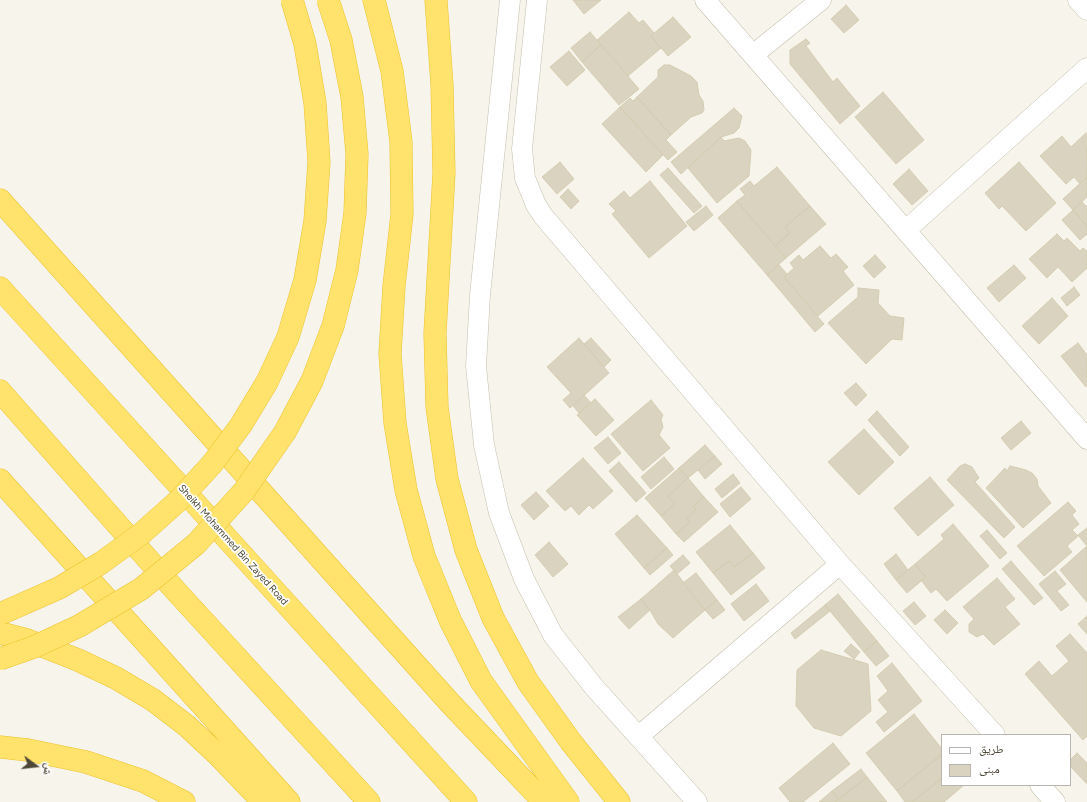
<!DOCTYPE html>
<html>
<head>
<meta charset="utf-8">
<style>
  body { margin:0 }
  #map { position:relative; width:1087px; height:802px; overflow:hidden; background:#f7f5eb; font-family:Figtree,"Noto Naskh Arabic",sans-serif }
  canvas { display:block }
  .legend { position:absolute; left:941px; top:734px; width:130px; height:52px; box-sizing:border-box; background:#fff; border:1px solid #b7b5af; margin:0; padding:5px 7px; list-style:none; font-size:12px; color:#4c4737 }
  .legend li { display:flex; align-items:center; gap:8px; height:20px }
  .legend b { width:20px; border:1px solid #b7b5af }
  .north { position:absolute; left:16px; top:746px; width:40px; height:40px; -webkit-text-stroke:3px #fff; paint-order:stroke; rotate:105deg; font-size:11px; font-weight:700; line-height:16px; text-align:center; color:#4c4737 }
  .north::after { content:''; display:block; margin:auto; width:14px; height:18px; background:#4c4737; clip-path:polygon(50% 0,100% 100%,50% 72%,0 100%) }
</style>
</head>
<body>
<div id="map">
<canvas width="1087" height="802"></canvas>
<ul class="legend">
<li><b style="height:5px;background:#fff"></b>طريق</li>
<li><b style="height:11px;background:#d9d3bf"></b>مبنى</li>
</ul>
<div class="north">ش</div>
</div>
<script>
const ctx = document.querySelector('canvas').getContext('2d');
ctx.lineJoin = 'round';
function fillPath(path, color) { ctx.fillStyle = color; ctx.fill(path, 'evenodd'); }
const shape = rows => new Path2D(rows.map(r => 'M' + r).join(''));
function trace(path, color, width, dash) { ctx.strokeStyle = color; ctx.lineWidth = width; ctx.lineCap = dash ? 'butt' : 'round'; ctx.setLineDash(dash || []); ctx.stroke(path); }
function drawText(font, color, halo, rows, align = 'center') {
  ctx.font = font + ' Figtree,sans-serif'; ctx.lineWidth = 3.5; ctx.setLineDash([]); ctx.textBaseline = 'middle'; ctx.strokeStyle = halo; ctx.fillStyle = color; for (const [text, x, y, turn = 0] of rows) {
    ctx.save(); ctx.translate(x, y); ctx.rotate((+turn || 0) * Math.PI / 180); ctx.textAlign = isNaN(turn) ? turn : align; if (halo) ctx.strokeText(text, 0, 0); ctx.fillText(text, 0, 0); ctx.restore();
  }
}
const building = shape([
  [573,0,601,0,584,14,573,0],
  [846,5,859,20,844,33,831,19,846,5],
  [629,12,639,23,643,20,654,33,651,36,661,48,628,76,597,40,629,12],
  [673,17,691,37,668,56,651,36,673,17],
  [590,32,601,45,582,62,571,48,590,32],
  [806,39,810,43,806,46,833,82,837,78,860,106,840,124,790,64,790,50,806,39],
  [601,45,639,89,619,105,582,62,601,45],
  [569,51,585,70,567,86,550,67,569,51],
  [664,65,670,65,691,76,697,82,699,95,703,101,704,110,702,113,691,117,671,135,637,97,658,77,658,70,664,65],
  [883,92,924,140,896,164,855,117,883,92],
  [637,97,671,135,666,140,677,152,668,160,620,107,630,98,633,101,637,97],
  [620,107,663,155,646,172,602,124,620,107],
  [734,108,742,116,739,128,734,133,721,137,681,174,671,162,734,108],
  [1086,133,1087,177,1080,184,1074,177,1066,184,1040,156,1062,136,1071,147,1086,133],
  [721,137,724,141,739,138,745,141,751,150,749,176,717,203,688,168,721,137],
  [560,162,574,179,557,194,542,177,560,162],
  [1019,162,1056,203,1026,231,1002,206,999,209,985,193,1019,162],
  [777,167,810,206,785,227,790,233,775,246,737,201,745,195,740,189,750,181,754,186,777,167],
  [668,168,702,206,694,213,660,175,668,168],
  [909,169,928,191,912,205,893,184,909,169],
  [1087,177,1087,197,1073,210,1063,199,1087,177],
  [650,181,687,226,649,258,612,214,616,211,609,204,624,191,630,198,650,181],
  [568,189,579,201,571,209,560,197,568,189],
  [737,201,786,258,767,275,718,218,737,201],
  [1082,202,1087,207,1087,226,1073,210,1082,202],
  [706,206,713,215,694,231,686,222,706,206],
  [810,206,826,224,786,258,775,246,790,233,785,227,810,206],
  [1073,210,1087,226,1087,234,1080,240,1062,220,1073,210],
  [1057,234,1064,241,1067,238,1080,251,1083,248,1087,251,1087,268,1072,282,1058,267,1047,278,1029,259,1057,234],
  [820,246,831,258,836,254,848,267,843,271,854,285,818,316,784,277,794,268,790,263,799,255,803,260,820,246],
  [875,255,886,267,874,278,863,266,875,255],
  [779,265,787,274,784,277,824,324,815,332,767,275,779,265],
  [1014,265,1026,278,999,302,987,288,1014,265],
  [1074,287,1080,295,1067,306,1061,298,1074,287],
  [858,288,879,290,878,303,890,316,904,318,902,340,892,339,866,364,828,323,858,297,858,288],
  [1052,298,1068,316,1039,344,1022,326,1052,298],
  [579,338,609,373,570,408,563,400,571,393,547,367,579,338],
  [591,338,611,360,604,367,584,344,591,338],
  [1078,343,1087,355,1086,387,1061,356,1078,343],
  [856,383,867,395,856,406,844,393,856,383],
  [584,395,591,403,579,413,573,406,584,395],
  [595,399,614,420,596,436,577,415,595,399],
  [651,400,663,415,661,419,663,427,659,435,670,448,643,471,611,434,651,400],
  [877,411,909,447,900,456,868,420,877,411],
  [1021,421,1031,433,1011,450,1001,438,1021,421],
  [864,429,894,462,859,495,828,462,864,429],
  [608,437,621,453,608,464,594,448,608,437],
  [705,445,715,456,688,478,679,468,705,445],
  [715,456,722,464,705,479,698,470,715,456],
  [664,457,674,469,651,489,641,477,664,457],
  [583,458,613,491,593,509,589,505,579,515,571,506,565,511,546,491,583,458],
  [619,462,646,493,636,502,609,471,619,462],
  [965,464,972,467,979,478,975,482,1015,527,1004,538,947,480,960,466,965,464],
  [1010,466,1026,470,1032,473,1037,479,1038,486,1051,503,1023,528,986,488,1005,468,1007,471,1010,466],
  [679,468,688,478,668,496,675,504,661,516,645,498,679,468],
  [733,474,740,483,722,498,715,489,733,474],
  [930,477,954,505,918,536,894,508,930,477],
  [688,478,704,497,693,506,696,510,687,518,690,522,676,534,661,516,675,504,668,496,688,478],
  [741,487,751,499,730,517,720,504,741,487],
  [536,492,549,506,534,520,521,505,536,492],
  [704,497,718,512,684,542,676,534,690,522,687,518,696,510,693,506,704,497],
  [1068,502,1076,511,1072,515,1079,524,1072,530,1078,536,1067,546,1072,552,1044,576,1017,546,1068,502],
  [637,515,667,548,644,568,615,534,637,515],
  [953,524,989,566,947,601,936,589,931,593,921,580,926,577,915,564,944,539,941,535,953,524],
  [730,525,753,553,734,567,729,561,713,573,696,552,730,525],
  [1087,528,1087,546,1078,535,1087,528],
  [987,530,1007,553,1000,559,980,536,987,530],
  [549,542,568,564,553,577,535,555,549,542],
  [1087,546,1087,602,1060,570,1087,546],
  [667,548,673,555,650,575,644,568,667,548],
  [753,553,765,568,731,595,713,573,729,561,734,567,753,553],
  [896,554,908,570,896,580,884,564,896,554],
  [683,555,690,563,677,574,670,566,683,555],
  [1011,561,1043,598,1034,605,1002,569,1011,561],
  [915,564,926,577,907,593,896,580,915,564],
  [674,570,705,610,673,638,658,624,650,610,641,599,674,570],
  [1055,571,1066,584,1057,591,1069,605,1061,611,1039,584,1055,571],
  [696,573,717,600,705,610,683,583,696,573],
  [997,578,1015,599,1005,607,1020,624,994,645,983,634,977,637,969,632,969,624,974,619,963,607,997,578],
  [756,584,769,601,744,621,731,604,756,584],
  [838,594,877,641,864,652,825,605,838,594],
  [641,599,650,610,629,629,618,617,641,599],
  [717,600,725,610,713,619,705,610,717,600],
  [914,602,926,616,915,625,903,611,914,602],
  [825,605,830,611,795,639,791,633,825,605],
  [945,610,958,623,947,634,934,620,945,610],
  [1087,616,1087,634,1078,624,1087,616],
  [1070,634,1087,653,1087,736,1083,740,1025,674,1039,661,1052,676,1069,661,1056,646,1070,634],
  [877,641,889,656,876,666,864,652,877,641],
  [851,644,860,652,854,659,844,651,851,644],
  [821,650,868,664,871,711,841,736,814,728,796,706,797,670,821,650],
  [892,663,922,701,884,732,876,722,888,712,878,700,888,691,877,676,892,663],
  [914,714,942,749,942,754,897,791,866,753,914,714],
  [833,743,850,764,803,802,790,802,779,788,833,743],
  [1077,753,1087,763,1087,784,1070,766,1070,760,1077,753],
  [942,754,942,778,912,802,905,802,897,791,942,754],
  [861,769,867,777,839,799,832,791,861,769],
  [867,777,887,802,835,802,839,799,867,777],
  [942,778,942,785,964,785,944,802,912,802,942,778],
  [832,791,839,799,835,802,819,802,832,791]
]);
const minor = shape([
  [510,0,480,295,476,366,484,445,499,513,524,579,553,635,594,687,697,802],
  [537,0,522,149,525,178,536,205,544,217,840,564,995,735],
  [705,0,1087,439],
  [1078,0,1087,10],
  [753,55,821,0],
  [906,230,1087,68],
  [639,736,840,564],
  [1040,785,1055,802]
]);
const highway = shape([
  [374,0,392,71,401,142,402,214,394,286,390,354,395,423,406,490,424,556,450,620,481,681,568,802],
  [436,0,442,85,444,173,435,333,437,407,447,479,466,550,493,618,528,682,571,742,619,802],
  [0,200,450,703,544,802],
  [0,288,466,802],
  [0,391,175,590,369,802],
  [0,480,289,802],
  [0,633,27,640,78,660,116,678,153,700,187,726,218,755,263,802],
  [0,747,28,750,86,762,143,781,184,802]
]);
const highwayBridge = shape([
  [0,614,59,588,101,563,141,534,178,501,212,464,241,425,267,382,288,337,305,280,315,221,319,162,315,103,305,44,292,0],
  [0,659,34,647,79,626,141,589,196,544,244,491,285,432,312,381,333,326,347,270,355,213,357,154,352,97,341,40,328,0]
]);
const streetNames = [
  ["Sheikh Mohammed Bin Zayed Road",233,545,48]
];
fillPath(building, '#d9d3bf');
trace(building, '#d5ccb1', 1);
trace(minor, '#c3bfac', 21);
trace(highway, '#edc12e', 23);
trace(minor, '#fff', 20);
trace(highway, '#ffe36d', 22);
trace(highwayBridge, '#edc12e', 23, []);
trace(highwayBridge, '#ffe36d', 22);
drawText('10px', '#4c4737', '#fff', streetNames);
</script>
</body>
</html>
